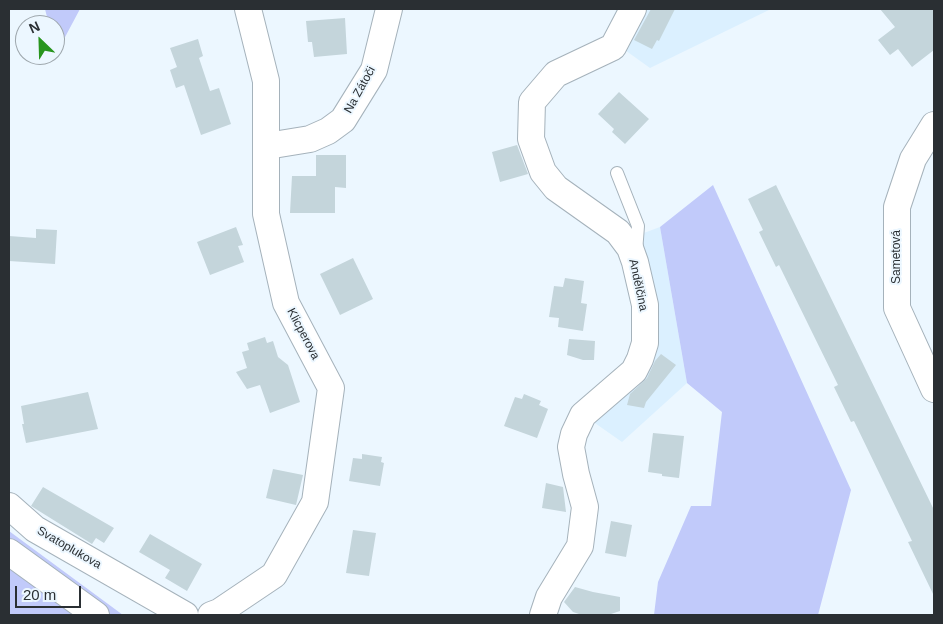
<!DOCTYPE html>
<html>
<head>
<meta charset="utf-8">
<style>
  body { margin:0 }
  #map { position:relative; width:943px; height:624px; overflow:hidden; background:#ecf7ff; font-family:Arial,sans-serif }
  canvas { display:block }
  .frame { position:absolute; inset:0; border:10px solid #2a2f33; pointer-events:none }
  .north { position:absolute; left:15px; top:15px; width:50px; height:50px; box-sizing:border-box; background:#ecf7ff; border:1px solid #9ea7ad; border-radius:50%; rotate:336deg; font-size:14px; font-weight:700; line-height:20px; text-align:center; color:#2a2f33 }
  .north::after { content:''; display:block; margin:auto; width:18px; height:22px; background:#28951e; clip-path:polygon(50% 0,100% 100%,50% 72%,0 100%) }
  .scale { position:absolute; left:15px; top:586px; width:66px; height:22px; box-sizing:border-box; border:2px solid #2a2f33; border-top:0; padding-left:6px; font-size:15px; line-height:18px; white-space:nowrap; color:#2a2f33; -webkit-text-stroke:4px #ecf7ff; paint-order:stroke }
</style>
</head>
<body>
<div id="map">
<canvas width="943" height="624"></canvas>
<div class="frame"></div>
<div class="north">N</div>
<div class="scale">20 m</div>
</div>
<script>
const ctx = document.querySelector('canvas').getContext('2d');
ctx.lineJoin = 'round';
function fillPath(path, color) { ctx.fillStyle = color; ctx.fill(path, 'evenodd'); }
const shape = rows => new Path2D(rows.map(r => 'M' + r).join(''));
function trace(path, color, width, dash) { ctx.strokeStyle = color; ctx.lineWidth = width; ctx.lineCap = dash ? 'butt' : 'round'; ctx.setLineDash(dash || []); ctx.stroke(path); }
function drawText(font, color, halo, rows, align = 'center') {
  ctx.font = font + ' Arial,sans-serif'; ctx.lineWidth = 4; ctx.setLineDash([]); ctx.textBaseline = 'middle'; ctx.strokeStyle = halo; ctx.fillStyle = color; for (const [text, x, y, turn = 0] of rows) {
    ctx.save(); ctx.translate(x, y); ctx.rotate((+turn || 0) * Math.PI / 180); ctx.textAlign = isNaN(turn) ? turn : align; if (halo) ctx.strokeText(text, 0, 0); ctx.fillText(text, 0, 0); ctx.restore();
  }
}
const built = shape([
  [617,9,771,9,650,68,604,35],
  [660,227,687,383,622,442,592,421,645,365,633,237]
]);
const green = shape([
  [45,9,80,9,56,54,55,25,49,25],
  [713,185,851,490,818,615,654,615,658,582,691,506,711,506,722,412,687,383,660,227],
  [9,531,123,615,9,615]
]);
const building = shape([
  [651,9,675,9,659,41,657,40,652,49,634,40],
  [880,9,934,9,934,50,912,67,898,49,890,55,878,40,895,27],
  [345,18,347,54,314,57,312,42,308,42,306,21],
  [198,39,203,56,199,58,210,91,219,88,231,124,201,135,184,85,176,88,170,70,177,67,170,48],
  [619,92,649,119,625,144,612,132,614,129,598,114],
  [517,145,528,174,500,182,492,152],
  [316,155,346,155,346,188,335,187,335,213,290,213,292,176,316,176],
  [776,185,934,510,934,596,908,542,912,541,854,421,851,422,834,387,838,385,779,265,776,267,759,232,763,230,748,199],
  [236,227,243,245,238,246,244,262,210,275,197,242],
  [36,229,57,230,55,264,9,261,9,236,36,238],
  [353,258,373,299,340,315,320,274],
  [565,278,584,281,581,303,587,304,583,331,558,327,559,318,549,317,554,286,563,287],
  [265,337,267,343,273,341,278,357,288,365,300,402,270,413,260,385,247,389,236,372,247,368,242,352,249,350,247,343],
  [569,339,595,341,594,360,583,360,567,355],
  [661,354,676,365,646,402,644,408,627,405,630,394,647,378,655,361],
  [88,392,98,429,26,443,22,424,24,424,21,406],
  [524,394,541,401,539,405,548,409,537,438,504,426,515,397,522,399],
  [653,433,684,436,679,478,662,476,662,474,648,472],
  [362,454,382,457,381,462,384,463,380,486,349,481,353,458,362,459],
  [273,469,303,475,296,505,266,498],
  [546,483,563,487,566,512,542,508],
  [43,487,114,528,104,543,96,538,92,544,31,506],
  [611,521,632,525,626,557,605,553],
  [353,530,376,533,369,576,346,573],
  [150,534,202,564,187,591,165,578,170,570,139,552],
  [575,587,593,592,620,597,620,611,608,615,582,615,573,612,564,602]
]);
const lane = shape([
  [617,173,638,226,636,252]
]);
const street = shape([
  [934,125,913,159,897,207,897,308,934,389],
  [267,146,310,139,328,131,343,120,374,70,389,9],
  [9,506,35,529,185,615],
  [9,552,96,615],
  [211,615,219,612,274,575,315,502,331,388,286,303,266,214,266,81,248,9],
  [543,615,549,597,580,546,585,507,576,474,571,447,574,434,583,415,634,371,640,359,645,343,645,305,635,262,630,248,618,232,556,188,543,172,531,139,532,102,556,74,613,47,633,9]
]);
const streetNames = [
  ["Na Zátoči",360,90,-61],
  ["Sametová",897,257,-90],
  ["Andělčina",638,285,78],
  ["Klicperova",303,334,62],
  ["Svatoplukova",69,548,30]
];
fillPath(built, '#dbf0ff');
fillPath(green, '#c1cafa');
fillPath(building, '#c4d5db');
trace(lane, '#a5b2bb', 14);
trace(street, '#a5b2bb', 28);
trace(lane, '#fff', 12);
trace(street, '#fff', 26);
drawText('12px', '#2a2f33', '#ecf7ff', streetNames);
</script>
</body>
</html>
